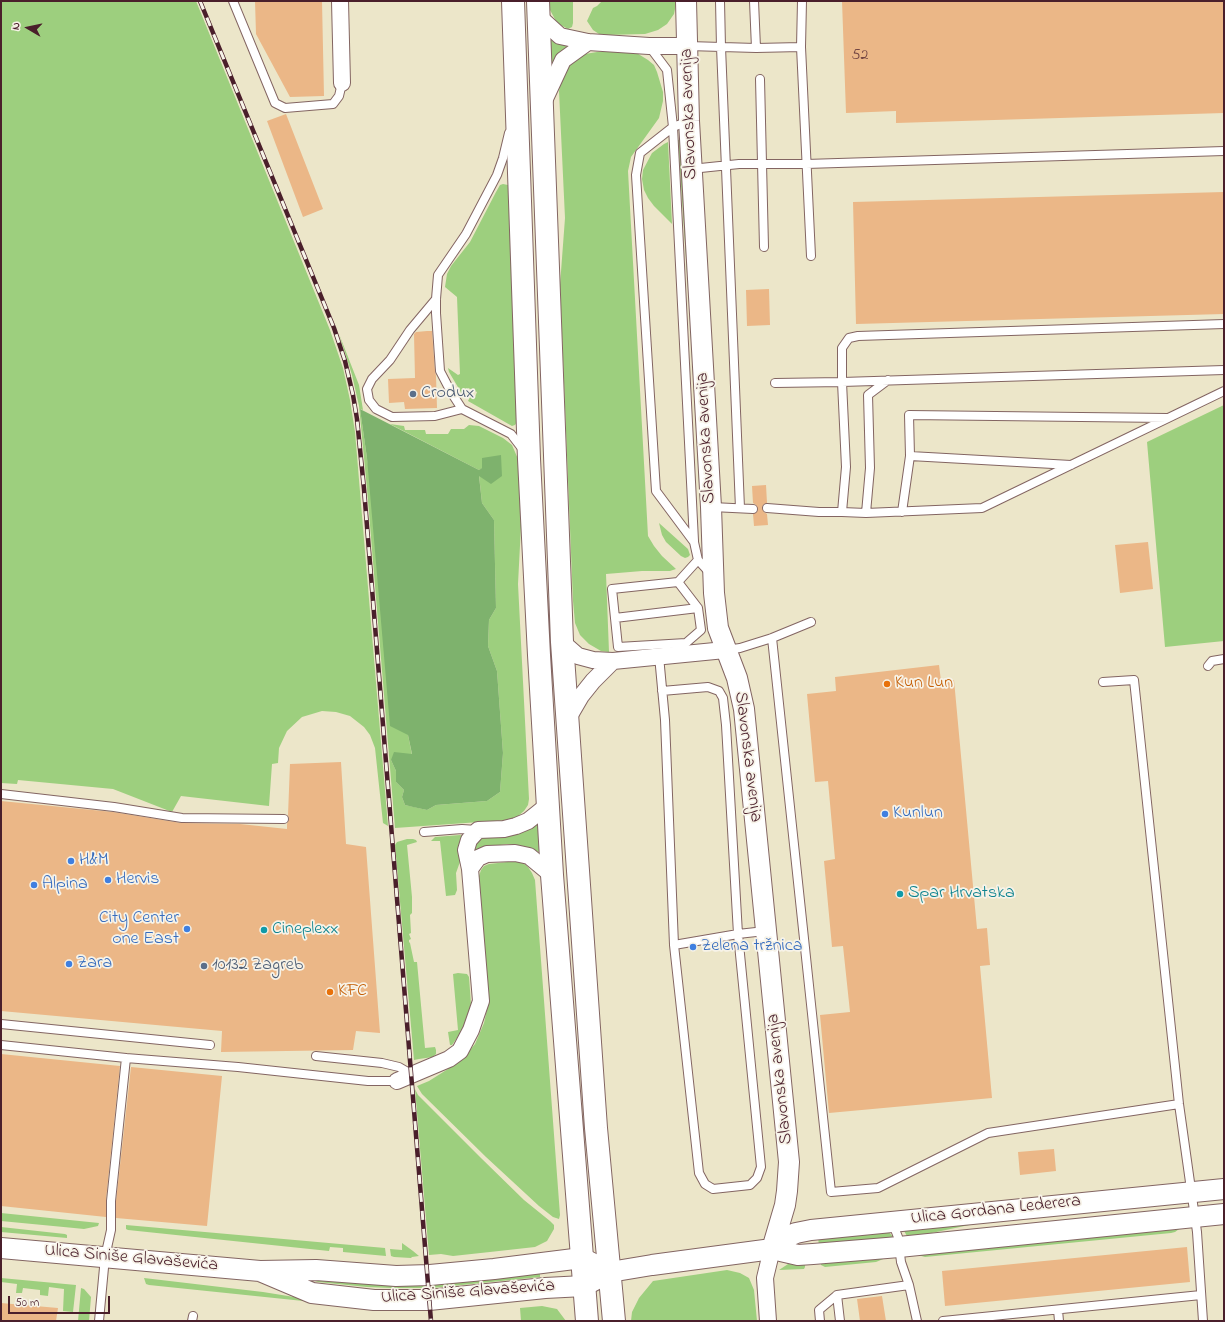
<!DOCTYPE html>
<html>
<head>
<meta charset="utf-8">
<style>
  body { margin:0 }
  #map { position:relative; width:1225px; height:1322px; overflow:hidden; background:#ece6c9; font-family:"Indie Flower",sans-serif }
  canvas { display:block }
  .frame { position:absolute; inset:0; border:2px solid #4a1f2b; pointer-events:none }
  .north { position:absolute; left:8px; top:8px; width:40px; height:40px; -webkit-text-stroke:3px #f7f3e8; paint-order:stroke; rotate:279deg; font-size:11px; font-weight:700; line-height:16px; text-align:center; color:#4a1f2b }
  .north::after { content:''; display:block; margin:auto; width:14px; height:18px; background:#4a1f2b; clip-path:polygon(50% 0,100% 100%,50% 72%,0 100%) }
  .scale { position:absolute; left:8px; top:1296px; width:102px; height:18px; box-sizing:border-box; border:2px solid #4a1f2b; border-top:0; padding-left:5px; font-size:12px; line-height:14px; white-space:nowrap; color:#4a1f2b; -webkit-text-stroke:3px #f7f3e8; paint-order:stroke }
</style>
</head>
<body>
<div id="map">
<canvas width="1225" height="1322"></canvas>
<div class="frame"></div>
<div class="north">N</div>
<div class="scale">50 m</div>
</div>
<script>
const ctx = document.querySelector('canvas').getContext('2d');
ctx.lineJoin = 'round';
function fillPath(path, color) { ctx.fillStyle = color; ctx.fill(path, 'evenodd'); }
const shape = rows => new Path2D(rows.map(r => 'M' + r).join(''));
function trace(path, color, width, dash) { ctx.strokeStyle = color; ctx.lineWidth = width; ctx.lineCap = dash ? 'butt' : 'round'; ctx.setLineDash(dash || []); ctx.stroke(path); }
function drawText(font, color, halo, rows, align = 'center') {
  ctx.font = font + ' "Indie Flower",sans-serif'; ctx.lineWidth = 3.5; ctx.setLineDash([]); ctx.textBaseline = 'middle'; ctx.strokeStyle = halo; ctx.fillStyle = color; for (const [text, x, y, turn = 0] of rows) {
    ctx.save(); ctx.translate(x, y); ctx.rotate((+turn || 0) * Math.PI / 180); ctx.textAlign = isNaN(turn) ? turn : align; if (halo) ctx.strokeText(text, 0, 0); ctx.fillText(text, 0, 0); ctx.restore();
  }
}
const green = shape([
  [1,1,196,1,330,330,343,368,350,400,355,432,388,826,383,823,375,748,370,735,364,727,350,716,336,712,322,711,302,717,287,731,279,748,278,763,272,764,269,806,181,796,172,812,113,789,18,780,17,784,1,783],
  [548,1,573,1,573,23,572,27,568,29,557,23,550,10],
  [602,1,676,1,676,4,674,14,667,24,658,30,645,34,605,35,599,34,593,30,587,21,593,8,597,6],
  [549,36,569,47,553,65,551,66],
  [621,51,635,52,648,60,654,65,657,72,663,92,663,101,659,118,631,157,628,171,648,536,654,546,662,556,676,569,670,571,642,571,606,574,609,652,601,651,589,644,580,635,575,623,573,601,560,285,565,218,559,91,561,80,566,68,573,61,585,54,597,52],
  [678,140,682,140,705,553,703,555,689,304],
  [668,142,672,224,654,206,648,198,644,190,642,179,643,170,652,153,664,144],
  [503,184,508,185,517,422,515,425,512,426,468,401,471,395,475,397,477,392,468,388,465,399,449,372,448,368,458,375,460,374,457,297,445,287,447,274,451,266,470,242,496,192,500,185],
  [339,334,359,385,363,410,360,409,367,458,408,735,412,755,391,760,396,771,396,782,404,790,402,797,405,805,427,810,436,805,487,801,500,792,503,753,497,671,488,646,489,620,496,608,494,520,482,503,479,475,483,468,479,470,390,424,404,426,405,430,425,430,426,434,448,434,451,429,464,429,469,425,479,426,503,438,512,445,518,459,521,526,518,584,529,799,528,805,524,811,517,817,508,820,395,828,367,489,359,406,352,375],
  [1224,405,1224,641,1165,647,1147,442],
  [659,523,688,549,690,555,688,557,685,558,681,556,666,542,662,535],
  [537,822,538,823,539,852,518,845,507,844,480,848,474,852,476,843,479,840,484,837,514,835,523,832],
  [460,835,463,836,461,859,456,873,457,890,455,895,446,896,440,841,431,841,435,837],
  [407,839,413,839,416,840,417,842,407,845,412,897,412,913,410,915,411,933,409,934,411,939,409,940,409,942,410,943,414,962,417,962,425,1048,435,1047,436,1050,436,1054,433,1057,419,1059,414,1060,395,845,397,842],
  [516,861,522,862,528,867,532,873,535,880,560,1215,559,1219,553,1217,539,1206,486,1157,422,1094,417,1086,429,1081,448,1069,465,1056,475,1044,484,1023,487,1009,479,876,481,870,484,866,489,864],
  [458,973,467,974,469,977,471,1004,469,1016,464,1028,452,1045,450,1045,448,1032,458,1030,453,974],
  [415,1089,418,1095,481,1158,524,1200,550,1221,554,1225,554,1229,547,1241,535,1247,499,1251,453,1256,441,1254,429,1255],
  [1,1213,99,1223,98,1226,84,1229,74,1228,1,1221],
  [1007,1217,908,1238,903,1229],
  [126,1225,385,1248,386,1256,343,1252,343,1248,330,1247,329,1251,128,1230,126,1229],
  [1,1227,65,1234,67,1235,67,1238,1,1232],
  [1182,1227,1175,1232,1171,1233,925,1257,914,1254],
  [888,1231,894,1238,819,1247,818,1236],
  [402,1243,413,1251,419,1256,412,1257,411,1258,394,1257,391,1256,390,1249,402,1250],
  [888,1257,876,1262,825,1267,821,1265,821,1261],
  [805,1263,805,1267,804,1269,779,1270,788,1264],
  [727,1270,740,1273,749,1278,754,1290,757,1321,631,1321,632,1312,639,1298,653,1281],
  [540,1272,540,1277,432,1288,432,1282],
  [1,1278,76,1285,73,1312,63,1311,64,1289,49,1287,48,1296,40,1295,40,1290,23,1288,22,1293,16,1293,17,1284,1,1282],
  [144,1278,263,1292,313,1300,313,1302,149,1285,146,1284],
  [315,1279,425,1282,426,1288,391,1288,367,1287,318,1282,315,1281],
  [81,1288,84,1289,91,1297,89,1321,78,1321],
  [542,1306,557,1309,566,1321,521,1321,520,1308]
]);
const forest = shape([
  [360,409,479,470,482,468,482,458,501,455,502,476,491,484,479,476,482,503,494,520,496,608,489,620,488,646,497,671,503,753,500,792,487,801,436,805,427,810,413,807,405,805,402,797,404,790,396,782,396,771,391,760,394,752,412,754,408,735,390,726,367,458]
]);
const building = shape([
  [255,1,322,1,324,96,290,97,256,34],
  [842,1,1224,1,1224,113,896,123,896,111,846,113],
  [286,114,323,209,303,217,267,121],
  [1224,192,1224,314,856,324,853,202],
  [769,289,770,325,747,326,746,290],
  [427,331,432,331,435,371,436,376,437,408,405,409,404,402,389,403,388,379,415,378,414,334,416,332],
  [766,485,767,503,763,505,762,508,764,512,767,514,768,525,754,526,753,514,757,512,758,509,756,505,753,503,752,486],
  [1148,542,1153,589,1120,593,1115,545],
  [939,665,941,681,954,680,977,929,987,928,990,965,980,966,992,1098,829,1113,820,1015,850,1012,843,946,832,947,824,861,835,859,828,781,815,782,807,694,836,691,835,677],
  [341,762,346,844,366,847,380,1033,356,1031,353,1050,221,1052,222,1031,1,1011,1,801,113,812,181,823,240,824,287,829,287,824,289,819,288,815,290,764],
  [1,1054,120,1066,106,1200,106,1217,1,1206],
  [131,1067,222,1076,207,1226,116,1218,116,1201],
  [1054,1149,1056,1171,1020,1175,1018,1152],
  [1187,1247,1190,1282,945,1306,942,1271],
  [882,1296,886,1321,860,1321,857,1299],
  [1,1303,58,1308,56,1321,1,1321]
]);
const service = shape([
  [233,1,275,103,285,108,333,104,339,96,342,83],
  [720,1,721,47,740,508],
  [754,1,756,48],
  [802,1,801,47,811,256],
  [649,46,667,70,673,127,640,153,636,175,656,491,694,542,698,560,709,572],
  [688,46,756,48,801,47],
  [760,79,764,247],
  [689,121,673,127,694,541],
  [509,133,503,158,497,175,466,234,438,275,436,299,436,313,440,371,451,392,462,409,511,434,524,451],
  [691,169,739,164,806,164,1224,151],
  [436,299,410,330,390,360,372,379,367,389,369,400,376,409,392,417,435,416,462,409],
  [775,383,842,382,1224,370],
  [910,456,1071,465],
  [712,507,753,509],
  [767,508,819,512,842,512,846,467,842,382,842,348,849,338,858,336,1224,324],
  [842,512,866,513,982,508,1224,391],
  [902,512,910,456,909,415,1167,418],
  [866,513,870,468,868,395,888,380],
  [678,582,698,608,701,630,686,643,618,647,612,589,678,582,698,560],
  [615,618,698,608],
  [772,638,831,1192,878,1188,988,1133,1179,1104],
  [726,650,740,648,772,638,811,622],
  [659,656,665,720,674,945,699,1173,705,1184,713,1189,750,1185,757,1178,761,1167,738,934,726,725,723,698,719,691,708,687,662,691],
  [1208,666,1212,661,1224,659],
  [1103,682,1134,680,1179,1104,1197,1232,1203,1321],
  [1,794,114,807,182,818,284,819],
  [424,832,462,829,477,830],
  [674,945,738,934,765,931],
  [1,1024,210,1045],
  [1,1045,126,1058,238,1067,368,1081,397,1081],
  [316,1056,382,1063,399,1067,411,1074],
  [892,1222,898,1237,901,1262,909,1285,917,1321],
  [837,1295,840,1321],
  [1058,1310,1059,1321],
  [99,1321,105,1257,111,1230,111,1201,126,1058],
  [192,1321,193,1316],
  [820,1321,819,1310,837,1295,909,1285],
  [943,1321,1201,1295]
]);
const minor = shape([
  [340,1,342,83],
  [538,16,560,36,588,42,649,46,687,46],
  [543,103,563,60,588,42],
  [562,642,578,656,593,660,613,661,725,650],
  [567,720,581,696,593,681,613,661],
  [470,869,478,858,487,854,515,853,529,856,552,875],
  [397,1081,449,1059,460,1051,471,1030,481,1001,470,869,466,850,469,840,478,830,504,829,516,826,528,821,548,805],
  [768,1321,765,1278,772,1249]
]);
const tertiary = shape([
  [686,1,689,121,711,507,714,593,718,628,737,678,744,709,789,1162,787,1191,785,1205,772,1249],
  [1,1248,260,1271,316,1270,396,1276,430,1275,494,1269,582,1258,610,1272],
  [772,1249,787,1237,796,1233,811,1230,1224,1189],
  [260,1271,312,1293,374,1300,429,1300,545,1288,584,1286,610,1272,652,1265,772,1249,798,1255,813,1254,899,1247,1224,1214]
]);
const secondary = shape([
  [513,1,529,459,539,655,552,875,587,1321],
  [538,1,562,642,596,1128,614,1321]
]);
const rail = shape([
  [200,1,334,328,345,361,353,395,357,419,364,489,431,1321]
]);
const markers = [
  [413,394,4,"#5c6f8a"],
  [887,684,4,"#e8710a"],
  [885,814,4,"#3f7fe0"],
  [71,861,4,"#3f7fe0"],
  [108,880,4,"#3f7fe0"],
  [34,885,4,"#3f7fe0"],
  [900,894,4,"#0f9aa8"],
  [187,929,4,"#3f7fe0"],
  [264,930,4,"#0f9aa8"],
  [693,947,4,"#3f7fe0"],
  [69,964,4,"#3f7fe0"],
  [204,966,4,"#5c6f8a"],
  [330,992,4,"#e8710a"]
];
const numberNames = [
  ["52",860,56]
];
const streetNames = [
  ["Slavonska avenija",690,114,-92],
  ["Slavonska avenija",707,438,-93],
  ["Slavonska avenija",747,757,83],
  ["Slavonska avenija",781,1079,-96],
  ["Ulica Gordana Lederera",996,1211,-6],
  ["Ulica Siniše Glavaševića",131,1259,5],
  ["Ulica Siniše Glavaševića",468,1293,-4]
];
const serviceNames = [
  ["Crodux",421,394],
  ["10132 Zagreb",212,966]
];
const foodNames = [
  ["Kun Lun",895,684],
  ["KFC",338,992]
];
const shopNames = [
  ["Kunlun",893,814],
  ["H&M",79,861],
  ["Hervis",116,880],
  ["Alpina",42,885],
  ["City Center",179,919,"right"],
  ["one East",179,940,"right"],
  ["Zelena tržnica",701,947],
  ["Zara",77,964]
];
const cultureNames = [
  ["Spar Hrvatska",908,894],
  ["Cineplexx",272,930]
];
fillPath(green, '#9dcf7e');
fillPath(forest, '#7eb26d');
fillPath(building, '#ebb787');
trace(service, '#836562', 10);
trace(minor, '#836562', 18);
trace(tertiary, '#836562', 22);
trace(secondary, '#836562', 24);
trace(service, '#fff', 8);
trace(minor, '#fff', 16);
trace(tertiary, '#fff', 20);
trace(secondary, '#fff', 22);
trace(rail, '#4a1f2b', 4.5);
trace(rail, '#f7f3e8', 3, [9]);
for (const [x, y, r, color] of markers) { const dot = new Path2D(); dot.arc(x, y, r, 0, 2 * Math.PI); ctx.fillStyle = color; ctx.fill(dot); trace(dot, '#f7f3e8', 1.5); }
drawText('16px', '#724542', null, numberNames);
drawText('18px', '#4a1f2b', '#f7f3e8', streetNames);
drawText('18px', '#4e5e75', '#f7f3e8', serviceNames, 'left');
drawText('18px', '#c56008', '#f7f3e8', foodNames, 'left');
drawText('18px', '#366cbe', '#f7f3e8', shopNames, 'left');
drawText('18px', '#0d838f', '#f7f3e8', cultureNames, 'left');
</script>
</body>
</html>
